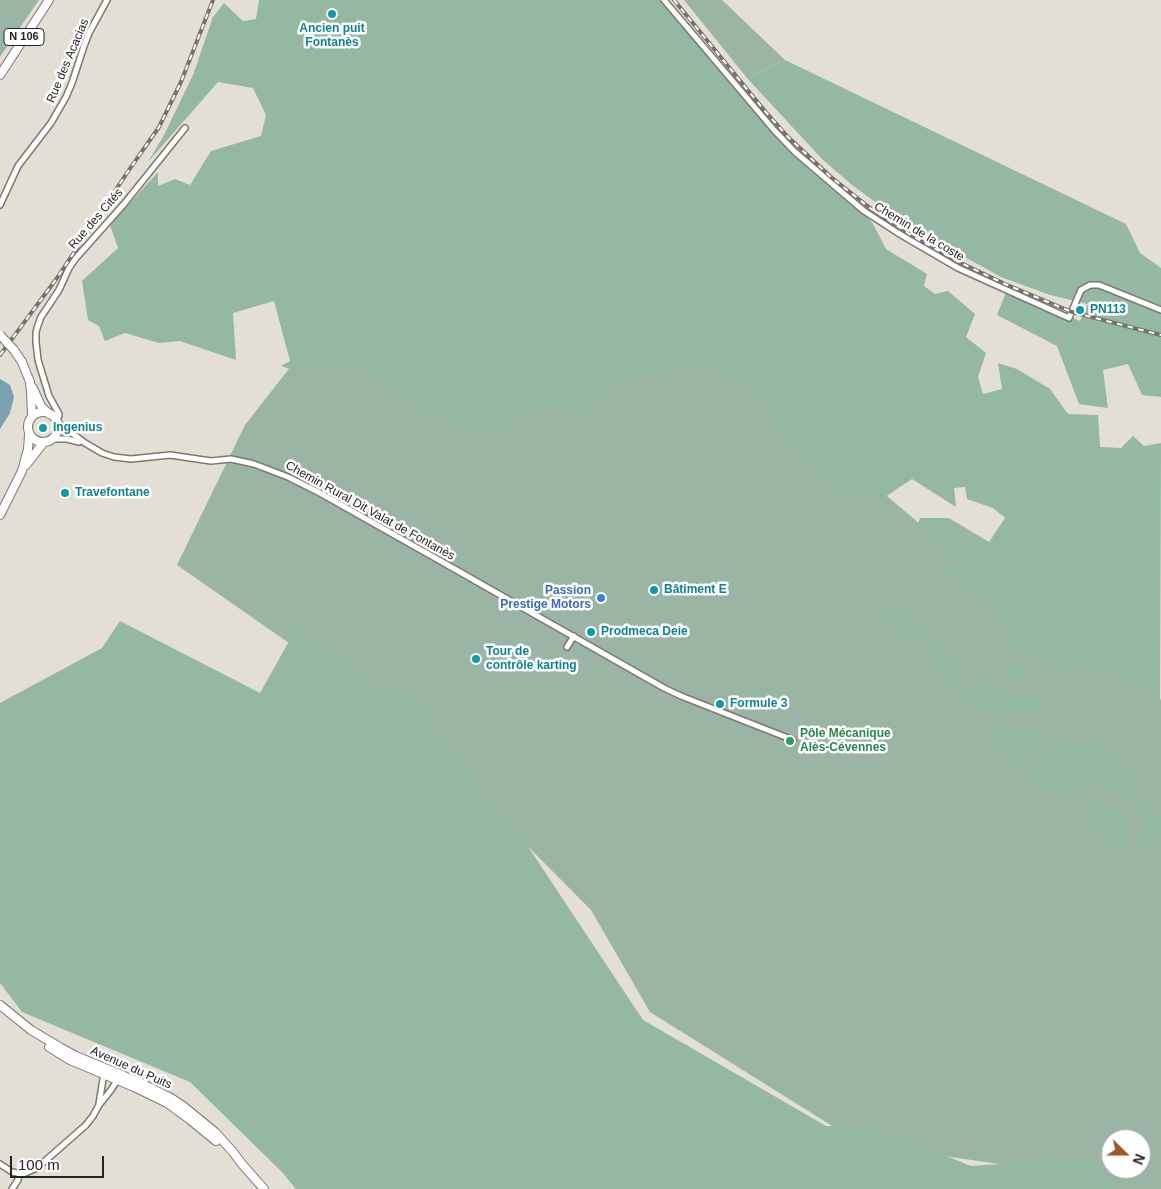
<!DOCTYPE html>
<html>
<head>
<meta charset="utf-8">
<style>
  body { margin:0 }
  #map { position:relative; width:1161px; height:1189px; overflow:hidden; background:#e3dfd4; font-family:Arial,sans-serif }
  canvas { display:block }
  .north { position:absolute; left:1101px; top:1129px; width:50px; height:50px; box-sizing:border-box; background:#fff; border:1px solid #a8a7a6; border-radius:50%; rotate:112deg; font-size:14px; font-weight:700; line-height:20px; text-align:center; color:#262420 }
  .north::after { content:''; display:block; margin:auto; width:18px; height:22px; background:#9e592b; clip-path:polygon(50% 0,100% 100%,50% 72%,0 100%) }
  .scale { position:absolute; left:10px; top:1156px; width:94px; height:22px; box-sizing:border-box; border:2px solid #262420; border-top:0; padding-left:6px; font-size:15px; line-height:18px; white-space:nowrap; color:#262420; -webkit-text-stroke:4px #fff; paint-order:stroke }
</style>
</head>
<body>
<div id="map">
<canvas width="1161" height="1189"></canvas>
<div class="north">N</div>
<div class="scale">100 m</div>
</div>
<script>
const ctx = document.querySelector('canvas').getContext('2d');
ctx.lineJoin = 'round';
function fillPath(path, color) { ctx.fillStyle = color; ctx.fill(path, 'evenodd'); }
const shape = rows => new Path2D(rows.map(r => 'M' + r).join(''));
function trace(path, color, width, dash) { ctx.strokeStyle = color; ctx.lineWidth = width; ctx.lineCap = dash ? 'butt' : 'round'; ctx.setLineDash(dash || []); ctx.stroke(path); }
function drawText(font, color, halo, rows, align = 'center') {
  ctx.font = font + ' Arial,sans-serif'; ctx.lineWidth = 5; ctx.setLineDash([]); ctx.textBaseline = 'middle'; ctx.strokeStyle = halo; ctx.fillStyle = color; for (const [text, x, y, turn = 0] of rows) {
    ctx.save(); ctx.translate(x, y); ctx.rotate((+turn || 0) * Math.PI / 180); ctx.textAlign = isNaN(turn) ? turn : align; if (halo) ctx.strokeText(text, 0, 0); ctx.fillText(text, 0, 0); ctx.restore();
  }
}
const green = shape([
  [0,0,39,0,0,57],
  [684,0,722,0,785,60,747,78],
  [461,308,756,374,850,465,945,545,1147,683,1161,700,1161,1189,1079,1189,1013,1166,861,1144,650,1012,591,910,462,780,375,703,177,565,245,425,299,356],
  [1111,1139,1141,1139,1141,1169,1111,1169]
]);
const forest = shape([
  [259,0,667,0,774,130,872,222,886,249,927,274,924,286,935,294,948,291,975,314,966,337,986,353,978,377,983,394,1002,389,998,363,1017,369,1050,389,1068,414,1098,415,1100,447,1121,448,1133,436,1144,446,1161,443,1160,703,1131,681,1082,666,1060,669,1043,660,1011,649,1005,635,994,599,961,593,941,568,956,570,959,560,933,543,917,527,920,518,949,518,989,542,1005,518,993,508,967,499,965,487,954,488,956,507,912,479,882,499,841,493,792,456,779,428,751,391,723,373,694,369,613,379,603,404,581,422,574,411,526,409,512,427,494,437,447,423,414,408,359,364,347,357,343,374,334,363,306,374,281,366,290,361,274,301,233,313,236,360,180,341,159,343,125,333,105,341,99,326,88,320,82,281,118,248,110,225,158,172,158,186,175,179,190,185,211,151,261,136,266,115,253,88,218,82,148,162,164,135,193,75,213,17,224,3,243,21,256,19],
  [785,60,1126,224,1140,253,1161,268,1161,397,1142,395,1128,364,1103,370,1108,408,1079,404,1057,346,997,315,1007,290,1080,321,1088,304,1050,295,1001,277,943,245,897,218,852,185,822,159,747,78],
  [895,600,912,611,958,656,970,675,957,685,970,687,989,681,1002,692,1015,697,1030,694,1052,704,1037,712,1016,716,996,714,972,707,956,696,942,683,933,665,930,649,885,627,875,619],
  [120,621,260,693,297,627,379,687,423,700,436,732,527,845,643,1020,826,1126,874,1127,971,1166,1089,1158,1116,1189,296,1189,282,1172,190,1082,22,1012,0,983,0,703,102,648],
  [1005,663,1025,666,1038,673,1025,683,1003,675],
  [1058,723,1034,743,1022,756,1014,772,996,748,983,725,1005,729,1032,730],
  [1078,742,1099,745,1118,756,1131,772,1143,798,1158,821,1161,832,1161,837,1141,849,1142,829,1138,815,1129,803,1115,789,1095,784,1077,792,1054,795,1028,777,1036,759,1045,751,1059,744],
  [1096,800,1109,804,1117,811,1125,821,1128,835,1125,846,1114,854,1106,846,1096,829,1077,808]
]);
const water = shape([
  [0,379,10,385,14,397,10,413,0,429]
]);
const street = shape([
  [664,0,774,130,795,152,864,211,898,233,958,268,1069,318,1081,290,1090,285,1099,285,1161,310],
  [0,205,18,166,51,123,66,97,72,83,84,46,89,33,107,0],
  [55,419,59,416,59,414,49,396,38,360,36,342,36,332,38,325,41,317,59,290,69,268,76,258,124,204,185,128],
  [57,422,85,443,102,453,114,457,131,459,170,455,211,461,231,459,254,464,288,477,320,493,437,559,664,688,681,696,793,740],
  [52,439,67,439,79,442],
  [567,647,574,636],
  [99,1104,104,1073],
  [0,1164,12,1172,23,1174,37,1168,86,1125,93,1116,99,1105,111,1090,118,1079],
  [12,1189,18,1180,19,1174]
]);
const primary = shape([
  [0,75,49,0],
  [14,350,22,362,30,382,31,392,32,415],
  [33,388,41,406,49,414],
  '28 427a15 15 0 1 1 30 0a15 15 0 1 1-30 0Z',
  [26,465,44,442],
  [0,515,22,471,28,449,29,435],
  [0,1005,31,1030,61,1048,76,1056,141,1083,171,1098,183,1106,215,1132,233,1152,242,1164,264,1189],
  [49,1047,70,1060,134,1087,167,1103,189,1119,216,1141]
]);
const rail = shape([
  [674,0,764,110,788,137,832,178,870,208,914,237,959,262,1005,284,1072,312,1161,335],
  [0,355,57,278,129,170,159,127,181,82,213,0]
]);
const primaryBridge = shape([
  [0,335,14,350]
]);
const markers = [
  [332,14,5,"#0f9aa8"],
  [1080,310,5,"#0f9aa8"],
  [43,428,5,"#0f9aa8"],
  [65,493,5,"#0f9aa8"],
  [654,590,5,"#0f9aa8"],
  [601,598,5,"#3f7fe0"],
  [591,632,5,"#0f9aa8"],
  [476,659,5,"#0f9aa8"],
  [720,704,5,"#0f9aa8"],
  [790,741,5,"#2e9e5b"]
];
const shields = [
  [24,37,40]
];
const shieldNames = [
  ["N 106",24,37]
];
const cultureNames = [
  ["Ancien puit",332,29,"center"],
  ["Fontanès",332,43,"center"],
  ["PN113",1090,310],
  ["Ingenius",53,428],
  ["Travefontane",75,493],
  ["Bâtiment E",664,590],
  ["Prodmeca Deie",601,632],
  ["Tour de",486,652],
  ["contrôle karting",486,666],
  ["Formule 3",730,704]
];
const streetNames = [
  ["Rue des Acacias",68,61,-67],
  ["Rue des Cités",96,219,-49],
  ["Chemin de la coste",919,232,31],
  ["Chemin Rural Dit Valat de Fontanès",370,511,29],
  ["Avenue du Puits",131,1068,24]
];
const shopNames = [
  ["Passion",591,591],
  ["Prestige Motors",591,605]
];
const leisureNames = [
  ["Pôle Mécanique",800,734],
  ["Alès-Cévennes",800,748]
];
fillPath(green, '#9bb5a4');
fillPath(forest, '#94b8a1');
fillPath(water, '#7aa1b2');
trace(street, '#7d796f', 8);
trace(primary, '#7d796f', 10);
trace(street, '#fff', 5);
trace(primary, '#fff', 8);
trace(rail, '#76736c', 4);
trace(rail, '#fff', 2, [5.5]);
trace(primaryBridge, '#7d796f', 10, []);
trace(primaryBridge, '#fff', 8);
for (const [x, y, r, color] of markers) { const dot = new Path2D(); dot.arc(x, y, r, 0, 2 * Math.PI); ctx.fillStyle = color; ctx.fill(dot); trace(dot, '#fff', 2); }
for (const [x, y, w] of shields) { const box = new Path2D(); box.roundRect(x - w / 2, y - 8.5, w, 17, 4); ctx.fillStyle = '#fff'; ctx.fill(box); trace(box, '#262420', 1); }
drawText('bold 11px', '#262420', null, shieldNames);
drawText('bold 12px', '#0d838f', '#fff', cultureNames, 'left');
drawText('12px', '#262420', '#fff', streetNames);
drawText('bold 12px', '#366cbe', '#fff', shopNames, 'right');
drawText('bold 12px', '#27864d', '#fff', leisureNames, 'left');
</script>
</body>
</html>
